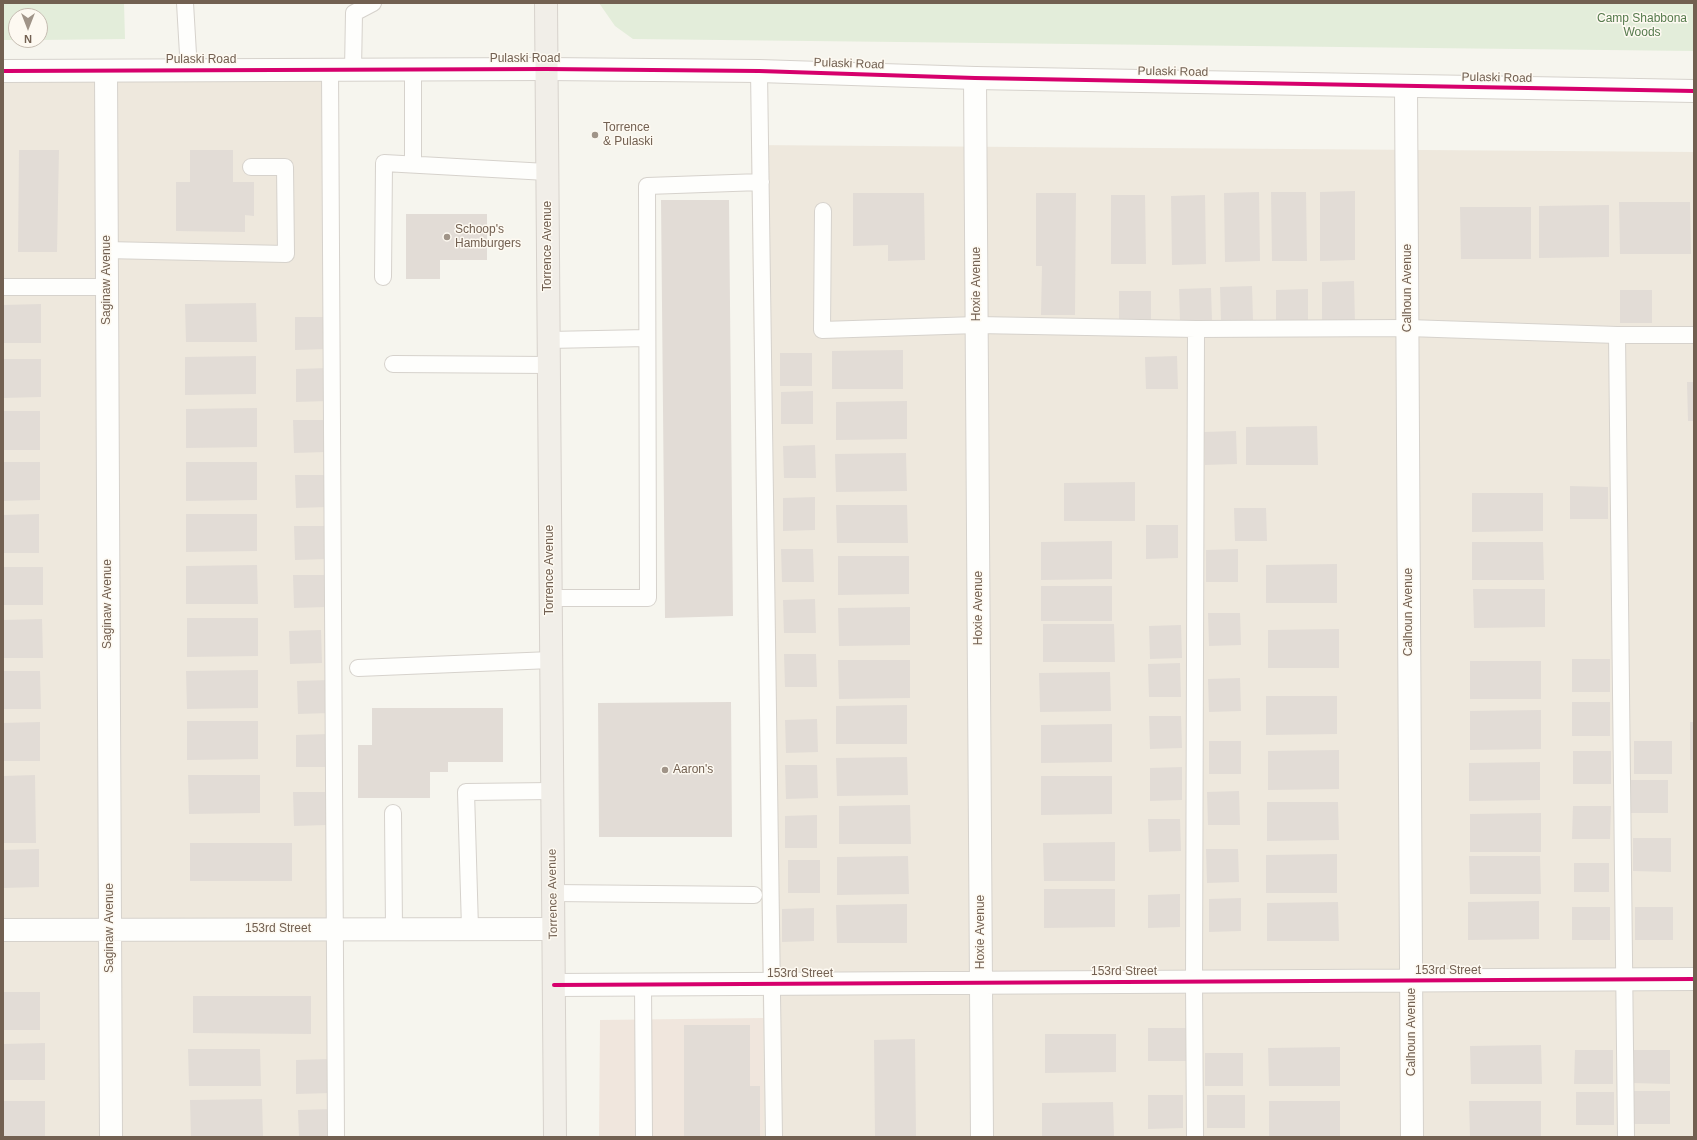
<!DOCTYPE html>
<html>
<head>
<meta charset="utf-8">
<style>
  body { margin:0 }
  #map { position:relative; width:1697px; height:1140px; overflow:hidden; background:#f6f5ee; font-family:Helvetica,sans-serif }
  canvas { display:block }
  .frame { position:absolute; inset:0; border:4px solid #726051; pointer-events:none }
  .north { position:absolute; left:8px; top:8px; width:40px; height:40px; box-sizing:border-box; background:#fdf9f1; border:1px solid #c5bcb1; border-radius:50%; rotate:180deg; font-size:11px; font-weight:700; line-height:16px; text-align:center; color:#726051 }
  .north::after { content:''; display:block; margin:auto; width:14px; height:18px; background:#a09488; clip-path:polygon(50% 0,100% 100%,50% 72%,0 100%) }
</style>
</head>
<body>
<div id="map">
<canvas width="1697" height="1140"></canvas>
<div class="frame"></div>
<div class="north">N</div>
</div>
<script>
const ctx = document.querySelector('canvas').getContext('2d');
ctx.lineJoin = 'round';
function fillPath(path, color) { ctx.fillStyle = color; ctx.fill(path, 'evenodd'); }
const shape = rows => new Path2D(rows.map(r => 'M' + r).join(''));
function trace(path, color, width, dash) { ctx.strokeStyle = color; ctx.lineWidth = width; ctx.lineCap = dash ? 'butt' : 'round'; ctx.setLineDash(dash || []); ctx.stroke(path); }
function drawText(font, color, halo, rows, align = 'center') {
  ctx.font = font + ' Helvetica,sans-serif'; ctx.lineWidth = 3; ctx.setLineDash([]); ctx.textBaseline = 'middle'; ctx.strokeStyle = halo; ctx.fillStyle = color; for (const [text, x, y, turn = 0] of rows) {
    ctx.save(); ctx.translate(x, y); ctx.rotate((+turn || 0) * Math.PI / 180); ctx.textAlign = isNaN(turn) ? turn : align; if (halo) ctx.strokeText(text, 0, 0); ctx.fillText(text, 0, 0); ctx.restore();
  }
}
const residential = shape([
  [330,70,336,1137,3,1137,3,71],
  [751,145,1694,152,1694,1137,763,1137,763,1018]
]);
const commercial = shape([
  [763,1018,763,1137,599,1137,600,1020]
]);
const green = shape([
  [3,3,124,3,125,39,40,40,40,16,16,16,16,40,3,40],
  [599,3,1694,3,1694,51,633,39,615,26]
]);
const building = shape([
  [19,150,59,150,57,252,18,252],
  [190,150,233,150,233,182,254,182,254,216,245,215,245,232,176,231,176,182,190,182],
  [1355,191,1355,260,1320,261,1320,192],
  [1259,192,1260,261,1225,262,1224,193],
  [1271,192,1306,192,1307,261,1272,261],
  [853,193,924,193,925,260,888,261,888,245,853,246],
  [1036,193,1076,193,1075,315,1041,315,1042,266,1036,266],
  [1111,195,1145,195,1146,264,1111,264],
  [1205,195,1206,264,1172,265,1171,196],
  [661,200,729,200,733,616,665,618],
  [1619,202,1690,202,1691,254,1620,254],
  [1609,205,1609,257,1539,258,1539,206],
  [1460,207,1531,207,1531,259,1461,259],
  [406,214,487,214,487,260,440,260,440,279,406,279],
  [1354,281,1355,324,1322,324,1322,282],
  [1252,286,1253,320,1221,320,1220,287],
  [1211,288,1212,321,1180,322,1179,289],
  [1308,289,1308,322,1276,323,1276,290],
  [1620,290,1652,290,1652,323,1620,323],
  [1119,291,1151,291,1151,324,1119,324],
  [256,303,257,342,186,342,185,304],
  [41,304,41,343,3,343,3,305],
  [295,317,327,317,327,349,295,350],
  [903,350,903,389,832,389,832,351],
  [780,353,812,353,812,386,780,386],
  [256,356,256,394,185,395,185,357],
  [1177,356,1178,389,1146,389,1145,357],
  [3,359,41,359,41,397,3,398],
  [328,368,328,401,296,402,296,369],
  [1687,382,1694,382,1694,421,1688,421],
  [813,391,813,424,781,424,781,392],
  [907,401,907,439,836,440,836,402],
  [257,408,257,447,186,448,186,409],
  [3,411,40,411,40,450,3,450],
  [293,420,325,420,326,452,294,453],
  [1317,426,1318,465,1246,465,1246,427],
  [1236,431,1237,464,1205,465,1204,432],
  [815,445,816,478,784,478,783,446],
  [906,453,907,491,836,492,835,454],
  [3,462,40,462,40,500,3,501],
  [186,462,257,462,257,500,186,501],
  [295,475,327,475,328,507,296,508],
  [1135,482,1135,521,1064,521,1064,483],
  [1570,486,1608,487,1608,519,1570,519],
  [1472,493,1543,493,1543,531,1472,532],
  [815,497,815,530,783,531,783,498],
  [836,505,907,505,908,543,837,543],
  [1234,508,1266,508,1267,541,1235,541],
  [39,514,39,553,3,553,3,515],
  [186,514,257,514,257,551,186,552],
  [1146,525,1178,525,1178,558,1146,559],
  [294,526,326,526,327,559,295,560],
  [1112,541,1112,579,1041,580,1041,542],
  [1472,542,1543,542,1544,580,1472,580],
  [781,549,813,549,814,582,782,582],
  [1238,549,1238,582,1206,582,1206,550],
  [838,556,909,556,909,594,838,595],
  [1337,564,1337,603,1266,603,1266,565],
  [257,565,258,604,186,604,186,566],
  [3,567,43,567,43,605,3,605],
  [293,575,326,575,326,607,294,608],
  [1041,586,1112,586,1112,621,1041,621],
  [1473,589,1545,589,1545,627,1474,628],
  [815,599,816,633,784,633,783,600],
  [910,607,910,645,839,646,838,608],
  [1208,613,1240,613,1241,645,1209,646],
  [187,618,258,618,258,656,187,657],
  [42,619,43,658,3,658,3,620],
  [1043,624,1114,624,1115,662,1043,662],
  [1181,625,1182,658,1150,659,1149,626],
  [1339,629,1339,668,1268,668,1268,630],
  [321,630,322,663,290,664,289,631],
  [784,654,816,654,817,687,785,687],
  [1572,659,1610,659,1610,692,1572,692],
  [838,660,910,660,910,698,839,699],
  [1470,661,1541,661,1541,699,1470,699],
  [1180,663,1181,697,1149,697,1148,664],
  [258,670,258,708,187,709,186,671],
  [3,671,40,671,41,709,3,709],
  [1110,672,1111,711,1040,712,1039,673],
  [1240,678,1241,711,1209,712,1208,679],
  [330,680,330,713,298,714,297,681],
  [1266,696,1337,696,1337,734,1266,735],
  [731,702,732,837,599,837,598,703],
  [1572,702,1610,702,1610,736,1572,736],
  [907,705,907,744,836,744,836,706],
  [372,708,503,708,503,762,448,762,448,772,430,772,430,798,358,798,358,745,372,745],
  [1541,710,1541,749,1470,750,1470,711],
  [1149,716,1181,716,1182,748,1150,749],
  [817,719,818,752,786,753,785,720],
  [187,721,258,721,258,759,187,760],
  [40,722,40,761,3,761,3,723],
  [1690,722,1694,722,1694,760,1690,760],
  [1112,724,1112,762,1041,763,1041,725],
  [328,734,328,767,296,767,296,735],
  [1209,741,1241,741,1241,774,1209,774],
  [1634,741,1672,741,1672,774,1634,774],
  [1339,750,1339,789,1268,790,1268,751],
  [1573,751,1611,751,1611,784,1573,784],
  [907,757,908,795,837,796,836,758],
  [1540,762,1540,800,1469,801,1469,763],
  [785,765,817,765,818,798,786,799],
  [1182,767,1182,800,1150,801,1150,768],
  [35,775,36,843,3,843,3,776],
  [188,775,260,775,260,813,189,814],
  [1041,776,1112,776,1112,814,1041,815],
  [1631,780,1668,780,1668,813,1630,813],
  [1239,791,1240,825,1208,825,1207,792],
  [293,792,326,792,326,825,294,826],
  [1267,802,1338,802,1339,840,1267,841],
  [910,805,911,844,839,844,839,806],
  [1573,806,1611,806,1610,839,1572,839],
  [1541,813,1541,852,1470,852,1470,814],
  [817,815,817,848,785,848,785,816],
  [1148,819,1180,819,1181,851,1149,852],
  [1633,838,1671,838,1671,872,1633,871],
  [1115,842,1115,881,1044,881,1043,843],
  [190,843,292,843,292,881,190,881],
  [39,849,39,887,3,888,3,850],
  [1206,849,1238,849,1239,882,1207,883],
  [1337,854,1337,893,1266,893,1266,855],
  [908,856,909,894,837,895,837,857],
  [1469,856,1540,856,1541,894,1470,894],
  [788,860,820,860,820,893,788,893],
  [1574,863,1609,863,1609,892,1574,892],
  [1044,889,1115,889,1115,927,1044,928],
  [1180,894,1180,927,1148,928,1148,895],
  [1241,898,1241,931,1209,932,1209,899],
  [1539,901,1539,939,1468,940,1468,902],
  [1338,902,1339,941,1267,941,1267,903],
  [907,904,907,943,837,943,836,905],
  [1572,907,1610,907,1610,940,1572,940],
  [1635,907,1673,907,1673,940,1635,940],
  [814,908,814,941,782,942,782,909],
  [3,992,40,992,40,1030,3,1030],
  [193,996,311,996,311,1034,193,1033],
  [684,1025,750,1025,750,1086,760,1086,760,1137,684,1137],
  [1148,1028,1186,1028,1186,1061,1148,1061],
  [1045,1034,1116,1034,1116,1072,1045,1073],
  [915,1039,916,1137,875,1137,874,1040],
  [45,1043,45,1080,3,1080,3,1044],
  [1541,1045,1542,1084,1471,1084,1470,1046],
  [1340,1047,1340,1086,1269,1086,1268,1048],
  [188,1049,260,1049,261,1086,189,1086],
  [1575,1050,1613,1050,1613,1084,1574,1084],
  [1632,1050,1670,1050,1670,1084,1632,1083],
  [1205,1053,1243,1053,1243,1086,1205,1086],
  [330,1059,331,1093,296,1094,296,1060],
  [1632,1091,1670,1091,1670,1124,1632,1124],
  [1576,1092,1614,1092,1614,1125,1576,1125],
  [1148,1095,1183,1095,1183,1128,1148,1129],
  [1207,1095,1245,1095,1245,1128,1207,1128],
  [262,1099,263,1136,191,1137,190,1100],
  [3,1101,45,1101,45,1137,3,1137],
  [1269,1101,1340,1101,1340,1137,1269,1137],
  [1469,1101,1541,1101,1541,1137,1470,1137],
  [1113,1102,1114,1137,1042,1137,1042,1103],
  [333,1109,334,1137,299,1137,298,1110]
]);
const service = shape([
  [185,3,189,71],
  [330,70,336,1137],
  [353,70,354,13,373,3],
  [759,71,774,1137],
  [413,164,413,69],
  [823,211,822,330,977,325,1196,329,1408,328,1617,335,1694,335],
  [106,250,286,254,285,167,251,167],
  [383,277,384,163,547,172],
  [3,287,107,287],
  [1617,335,1626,1137],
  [548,340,647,338],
  [393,364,549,365],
  [550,598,648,598,647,186,761,182],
  [358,668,551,660],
  [393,813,394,929],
  [553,893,754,895],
  [470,928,466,792,552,791],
  [643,985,644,1137],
  [1195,1137,1194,982,1196,329]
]);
const minor = shape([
  [106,71,111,1137],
  [975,78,982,1137],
  [1406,87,1412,1137],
  [3,930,553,929],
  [554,985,1694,979]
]);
const tertiary = shape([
  [3,71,546,69,759,71,975,78,1694,91]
]);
const primary = shape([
  [546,3,555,1137]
]);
const cycleway = shape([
  [3,71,546,69,759,71,975,78,1694,91],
  [554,985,1694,979]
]);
const markers = [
  [595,135,4,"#a09488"],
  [447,237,4,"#a09488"],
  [665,770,4,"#a09488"]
];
const parkNames = [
  ["Camp Shabbona",1642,19],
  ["Woods",1642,33]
];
const streetNames = [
  ["Pulaski Road",525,59],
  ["Pulaski Road",201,60],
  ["Pulaski Road",849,64,2],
  ["Pulaski Road",1173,72,1],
  ["Pulaski Road",1497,78,1],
  ["Torrence Avenue",548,246,-90],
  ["Saginaw Avenue",107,280,-90],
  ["Hoxie Avenue",977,284,-90],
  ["Calhoun Avenue",1408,288,-90],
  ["Torrence Avenue",550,570,-90],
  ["Saginaw Avenue",108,604,-90],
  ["Hoxie Avenue",979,608,-90],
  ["Calhoun Avenue",1409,612,-90],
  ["Torrence Avenue",553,894,-91],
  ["Saginaw Avenue",110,928,-90],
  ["153rd Street",278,929],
  ["Hoxie Avenue",981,932,-90],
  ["153rd Street",1448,971],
  ["153rd Street",1124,972],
  ["153rd Street",800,974],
  ["Calhoun Avenue",1412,1032,-90]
];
const poiNames = [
  ["Torrence",603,128],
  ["& Pulaski",603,142],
  ["Schoop's",455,230],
  ["Hamburgers",455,244],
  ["Aaron's",673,770]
];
fillPath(residential, '#eee8dd');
fillPath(commercial, '#f0e6dd');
fillPath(green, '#e3edda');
fillPath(building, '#e2dcd6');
trace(service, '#d6d2cc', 18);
trace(minor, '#d6d2cc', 24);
trace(tertiary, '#d6d2cc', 24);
trace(primary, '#d7d2cc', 24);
trace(service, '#fefefc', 16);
trace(minor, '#fefefc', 22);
trace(tertiary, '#fefefc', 22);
trace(primary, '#f1eee8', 22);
trace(cycleway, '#d6006c', 4);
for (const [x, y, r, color] of markers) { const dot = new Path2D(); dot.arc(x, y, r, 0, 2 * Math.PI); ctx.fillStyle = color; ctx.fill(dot); trace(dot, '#fdf9f1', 1.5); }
drawText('12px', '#567b4d', '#fdf9f1', parkNames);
drawText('12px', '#726051', '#fdf9f1', streetNames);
drawText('12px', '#726051', '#fdf9f1', poiNames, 'left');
</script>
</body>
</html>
